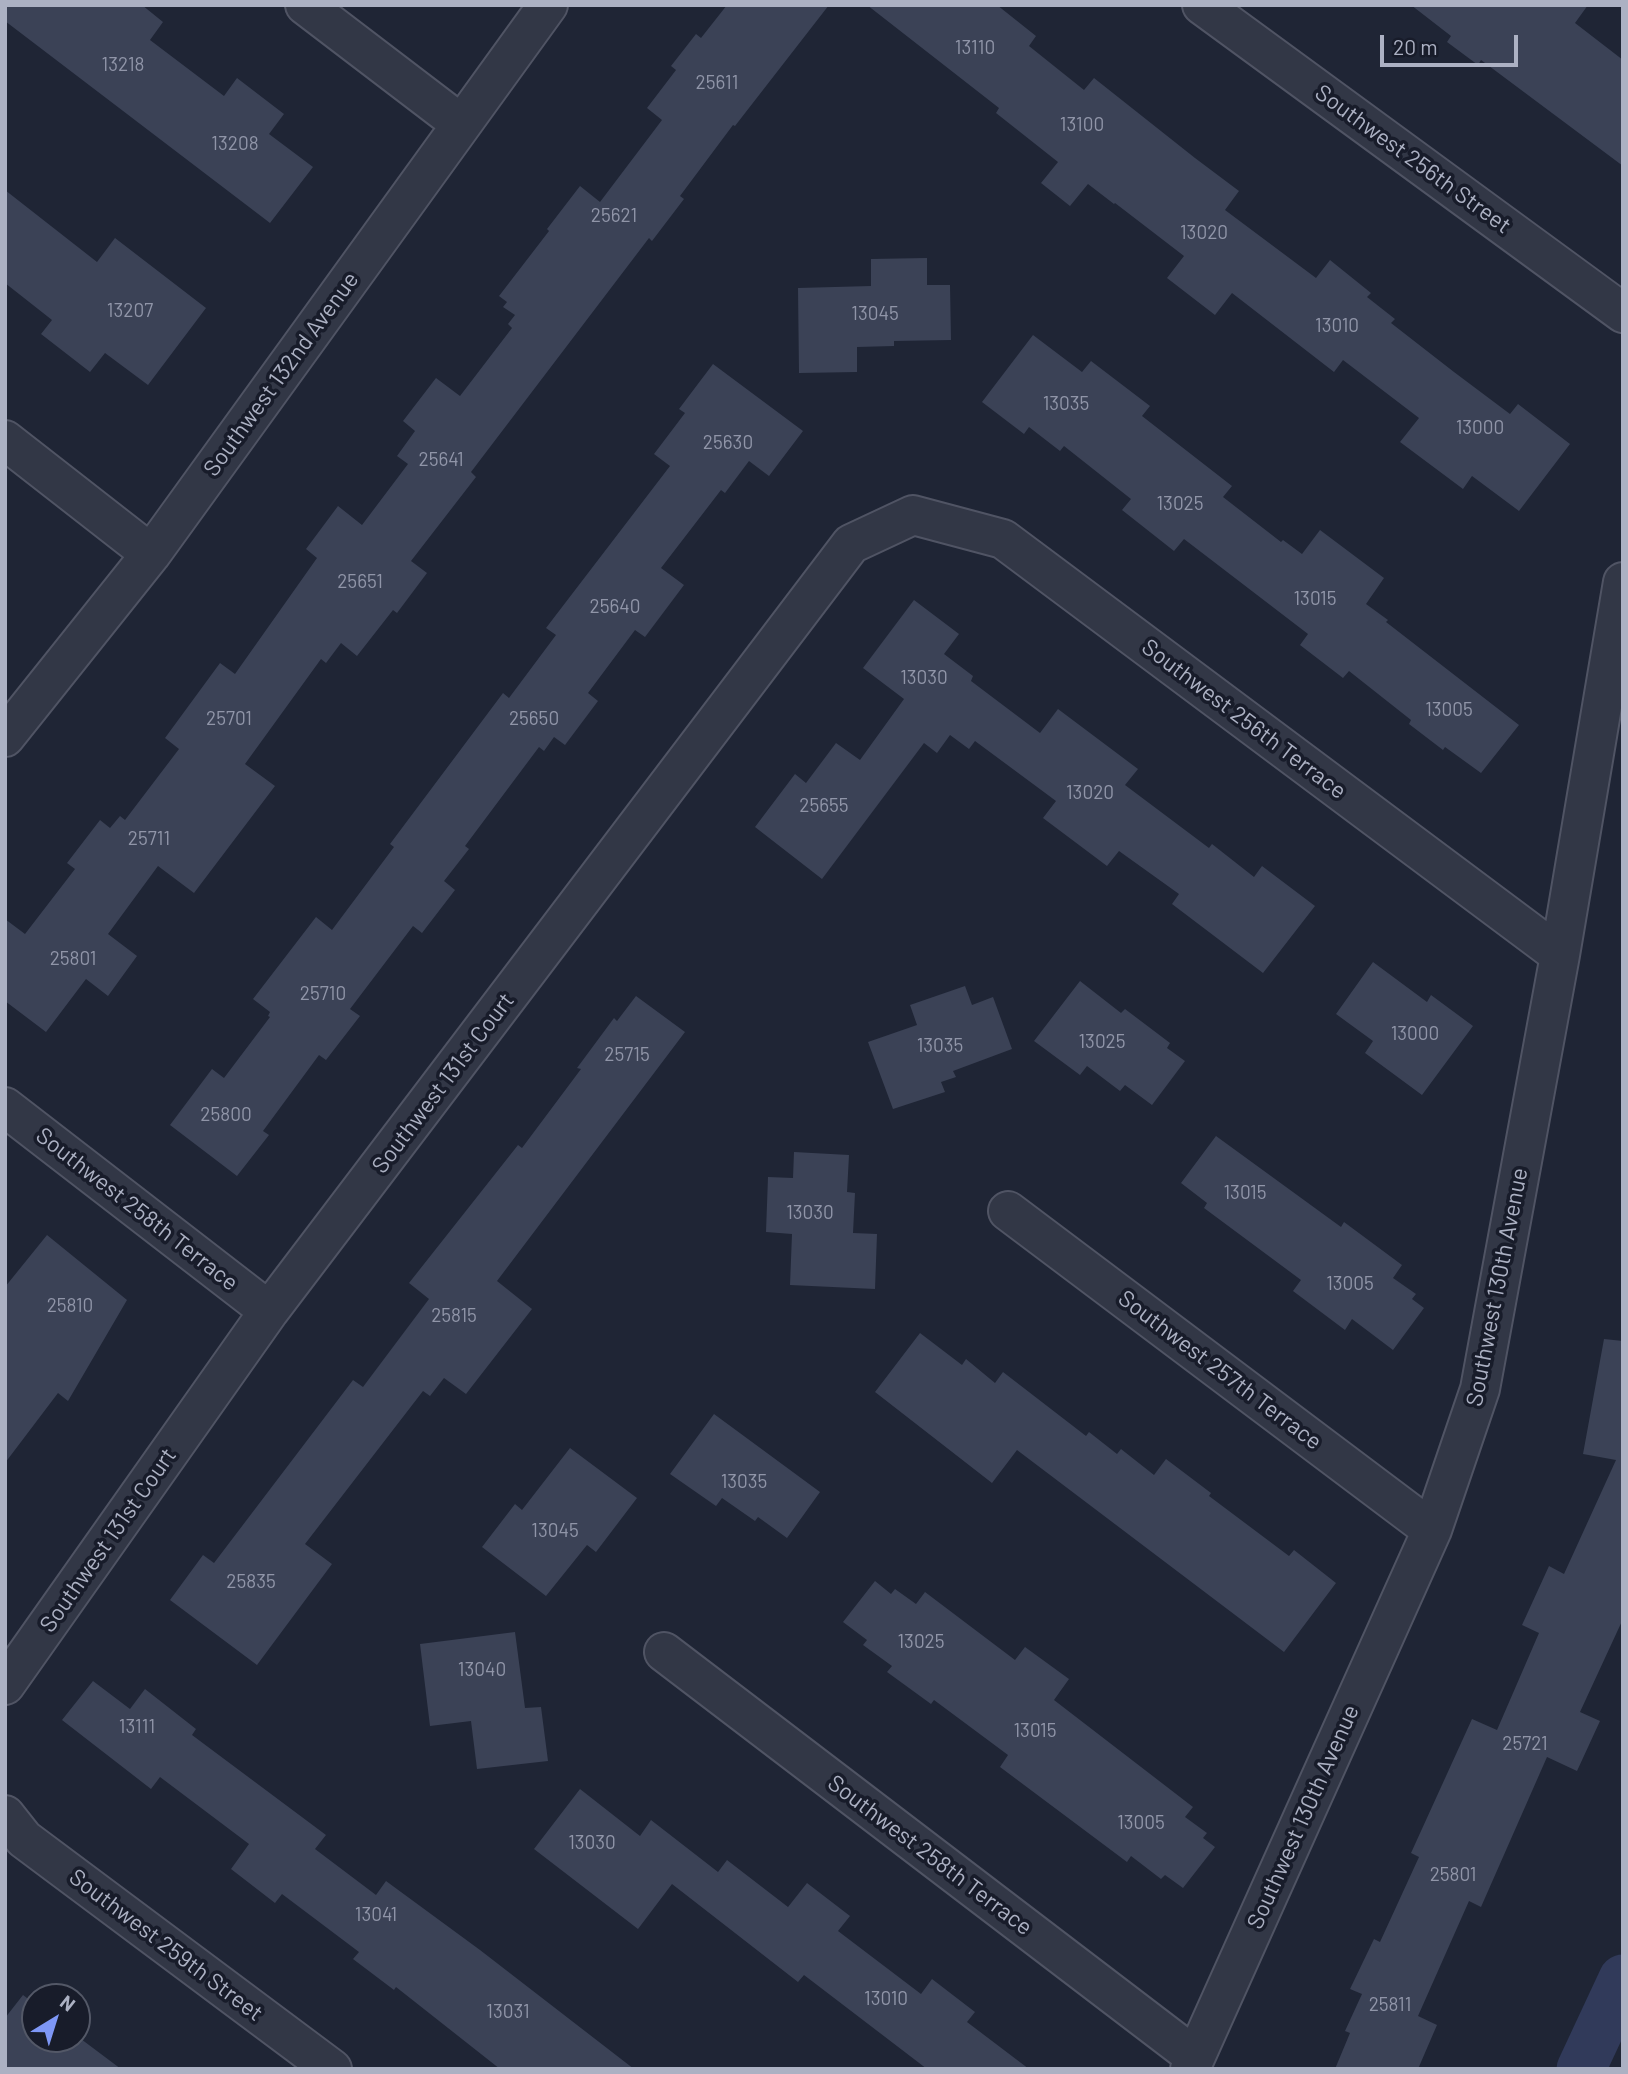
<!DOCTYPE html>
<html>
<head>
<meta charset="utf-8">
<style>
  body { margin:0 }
  #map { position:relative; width:1628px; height:2074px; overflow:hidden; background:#1f2535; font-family:Barlow,sans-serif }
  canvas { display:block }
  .frame { position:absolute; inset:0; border:7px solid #acb1c3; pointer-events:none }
  .north { position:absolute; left:21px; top:1983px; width:70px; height:70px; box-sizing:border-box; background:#181c2a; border:2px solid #535867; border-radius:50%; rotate:38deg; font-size:19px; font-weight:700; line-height:28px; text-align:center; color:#acb1c3 }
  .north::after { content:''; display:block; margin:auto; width:24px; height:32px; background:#7e97f6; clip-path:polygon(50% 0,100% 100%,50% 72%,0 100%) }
  .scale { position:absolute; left:1380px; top:35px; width:138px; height:32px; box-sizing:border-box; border:4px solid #acb1c3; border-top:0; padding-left:9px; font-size:21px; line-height:24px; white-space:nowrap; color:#acb1c3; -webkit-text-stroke:5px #181c2a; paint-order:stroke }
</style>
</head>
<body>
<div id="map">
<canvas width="1628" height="2074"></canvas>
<div class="frame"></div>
<div class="north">N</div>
<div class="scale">20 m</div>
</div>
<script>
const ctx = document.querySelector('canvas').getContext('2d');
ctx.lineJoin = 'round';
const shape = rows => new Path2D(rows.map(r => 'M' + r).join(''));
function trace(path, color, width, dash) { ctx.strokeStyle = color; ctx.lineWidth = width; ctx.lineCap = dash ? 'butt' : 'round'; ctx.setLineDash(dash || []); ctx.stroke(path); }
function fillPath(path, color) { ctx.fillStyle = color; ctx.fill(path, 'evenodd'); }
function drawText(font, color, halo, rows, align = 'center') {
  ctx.font = font + ' Barlow,sans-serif'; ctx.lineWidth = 7; ctx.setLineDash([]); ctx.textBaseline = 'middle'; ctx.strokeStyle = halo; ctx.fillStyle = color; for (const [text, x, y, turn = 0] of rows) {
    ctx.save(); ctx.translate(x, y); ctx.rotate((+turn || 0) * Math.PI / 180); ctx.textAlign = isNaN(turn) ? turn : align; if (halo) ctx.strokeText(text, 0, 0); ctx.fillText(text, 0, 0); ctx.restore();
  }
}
const canal = shape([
  [1581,2069,1623,1979]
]);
const building = shape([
  [5,5,142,5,163,22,150,40,224,96,237,78,284,114,269,134,313,167,270,223,5,21],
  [727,5,829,5,735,126,733,125,680,196,684,199,652,241,649,238,471,472,476,477,411,561,427,573,397,613,393,610,357,656,341,643,326,663,321,659,245,764,275,786,194,893,158,866,108,934,137,956,108,996,86,979,46,1032,5,1001,5,919,25,934,75,869,67,863,100,820,110,828,120,816,125,820,179,749,165,738,220,663,235,674,317,558,306,549,338,506,362,525,408,464,397,456,415,431,403,421,436,378,460,396,512,328,508,324,515,315,503,307,507,302,499,296,549,231,547,229,580,186,600,202,662,120,647,108,676,70,671,66,696,34,701,38],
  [867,5,997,5,1036,36,1029,46,1084,90,1094,78,1195,158,1239,191,1225,210,1316,278,1330,260,1371,293,1367,297,1395,319,1391,323,1454,372,1510,414,1518,404,1570,444,1519,511,1472,476,1463,489,1400,442,1419,418,1343,360,1334,372,1232,293,1215,315,1167,278,1184,256,1115,203,1114,204,1088,184,1070,206,1041,183,1058,162,996,113,999,108],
  [1411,5,1588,5,1575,23,1623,60,1623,166,1481,60,1478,65,1447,42,1451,36],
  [5,190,97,262,115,238,206,308,148,385,105,353,90,372,41,334,52,320,5,283],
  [927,258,927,285,950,285,951,340,894,341,894,346,857,347,857,372,799,373,798,288,871,286,871,259],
  [1033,335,1082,372,1091,361,1150,406,1142,416,1232,486,1223,497,1281,542,1283,540,1302,554,1320,530,1384,578,1366,604,1388,620,1386,622,1519,725,1481,773,1445,747,1443,750,1409,724,1411,720,1349,671,1343,678,1300,645,1308,634,1184,539,1174,551,1122,510,1131,499,1064,446,1060,451,1029,427,1024,434,982,402],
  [713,364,803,431,769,476,749,461,725,493,721,490,661,568,684,585,645,637,635,630,588,693,598,701,565,745,554,737,544,751,539,747,465,846,469,849,444,881,455,890,422,933,413,926,350,1009,360,1016,326,1060,319,1055,263,1131,269,1135,237,1176,170,1125,212,1069,224,1078,270,1017,268,1016,270,1012,253,999,316,917,332,930,394,847,390,844,503,693,509,698,556,635,546,628,670,466,654,454,685,413,679,409],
  [914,600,959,634,944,654,973,676,971,681,1040,733,1058,709,1138,769,1125,785,1209,848,1212,844,1254,877,1262,866,1315,906,1263,973,1172,904,1179,894,1119,851,1107,866,1043,818,1056,801,975,741,969,749,950,735,937,753,924,743,822,879,755,827,795,774,806,783,836,743,860,760,904,699,863,668],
  [1373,962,1427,1002,1431,995,1473,1026,1422,1095,1365,1053,1373,1041,1336,1014],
  [1080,981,1121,1013,1125,1009,1170,1043,1167,1048,1185,1061,1152,1105,1125,1085,1120,1091,1087,1066,1080,1075,1034,1041],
  [965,986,972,1005,993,997,1012,1049,953,1071,956,1077,941,1082,945,1092,893,1109,868,1042,917,1025,910,1005],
  [636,996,685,1032,497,1281,532,1309,466,1394,444,1378,430,1396,423,1391,305,1544,332,1564,257,1665,170,1600,203,1555,214,1563,353,1380,363,1387,429,1299,409,1283,518,1145,522,1148,581,1069,577,1068,614,1018,617,1021],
  [1216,1136,1341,1227,1344,1222,1402,1265,1393,1278,1416,1294,1412,1299,1424,1308,1393,1350,1352,1319,1345,1330,1293,1291,1301,1280,1204,1208,1207,1203,1181,1183],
  [794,1152,849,1155,847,1192,855,1193,853,1233,877,1234,875,1289,790,1285,792,1234,766,1232,768,1177,793,1178],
  [47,1235,127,1300,68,1401,58,1393,5,1463,5,1287],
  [920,1333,962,1365,966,1359,995,1383,1003,1372,1086,1436,1089,1432,1117,1454,1121,1449,1154,1475,1166,1459,1211,1493,1209,1496,1289,1556,1294,1550,1336,1583,1284,1652,1017,1450,992,1483,875,1392],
  [1604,1339,1623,1341,1623,1619,1580,1712,1600,1721,1577,1771,1547,1757,1481,1907,1469,1901,1418,2016,1437,2025,1418,2069,1335,2069,1350,2033,1345,2031,1362,1994,1350,1989,1374,1939,1380,1942,1419,1857,1411,1853,1472,1719,1497,1730,1539,1633,1522,1625,1549,1566,1564,1574,1616,1460,1583,1454],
  [714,1414,820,1492,787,1538,758,1517,755,1521,722,1498,716,1506,670,1474],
  [570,1448,637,1498,596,1552,587,1545,546,1596,482,1547,515,1504,522,1510],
  [875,1581,891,1594,895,1589,916,1604,925,1592,1015,1660,1025,1647,1069,1679,1054,1700,1193,1807,1185,1817,1207,1833,1203,1838,1215,1847,1183,1888,1165,1875,1161,1879,1131,1856,1127,1862,1000,1767,1008,1755,934,1700,931,1704,887,1672,892,1666,863,1645,867,1640,843,1622],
  [515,1632,525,1708,541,1707,548,1761,477,1769,471,1721,430,1726,420,1644],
  [93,1681,130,1709,145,1689,196,1729,192,1735,326,1835,315,1849,376,1895,386,1881,480,1950,634,2069,500,2069,396,1987,394,1990,353,1959,359,1952,282,1894,275,1903,231,1869,249,1844,160,1777,151,1789,62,1720],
  [580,1789,640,1836,651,1820,718,1872,727,1860,788,1907,807,1883,850,1916,838,1931,921,1994,932,1979,975,2012,967,2022,1029,2069,927,2069,804,1975,798,1982,672,1884,638,1929,534,1849],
  [23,1995,35,2004,35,2039,77,2039,77,2036,121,2069,5,2069,5,2018]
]);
const minor = shape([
  [305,5,461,124],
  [1202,5,1623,313],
  [5,440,151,554],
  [5,737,151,554,548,5],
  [5,1107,269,1311],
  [1008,1211,1432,1530],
  [664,1652,1195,2057],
  [5,1685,269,1311,851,544,913,515,1003,539,1560,955],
  [5,1815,24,1839,332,2069],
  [1190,2069,1432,1530,1480,1389,1560,955,1623,582]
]);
const numberNames = [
  ["13110",975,48],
  ["13218",123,65],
  ["25611",717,83],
  ["13100",1082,125],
  ["13208",235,144],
  ["25621",614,216],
  ["13020",1204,233],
  ["13207",130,311],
  ["13045",875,314],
  ["13010",1337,326],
  ["13035",1066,404],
  ["13000",1480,428],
  ["25630",728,443],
  ["25641",441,460],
  ["13025",1180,504],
  ["25651",360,582],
  ["13015",1315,599],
  ["25640",615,607],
  ["13030",924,678],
  ["13005",1449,710],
  ["25701",229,719],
  ["25650",534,719],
  ["13020",1090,793],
  ["25655",824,806],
  ["25711",149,839],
  ["25801",73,959],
  ["25710",323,994],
  ["13000",1415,1034],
  ["13025",1102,1042],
  ["13035",940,1046],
  ["25715",627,1055],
  ["25800",226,1115],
  ["13015",1245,1193],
  ["13030",810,1213],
  ["13005",1350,1284],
  ["25810",70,1306],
  ["25815",454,1316],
  ["13035",744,1482],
  ["13045",555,1531],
  ["25835",251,1582],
  ["13025",921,1642],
  ["13040",482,1670],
  ["13111",137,1727],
  ["13015",1035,1731],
  ["25721",1525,1744],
  ["13005",1141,1823],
  ["13030",592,1843],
  ["25801",1453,1875],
  ["13041",376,1915],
  ["13010",886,1999],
  ["25811",1390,2005],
  ["13031",508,2012]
];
const streetNames = [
  ["Southwest 256th Street",1413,159,36],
  ["Southwest 132nd Avenue",281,374,-54],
  ["Southwest 256th Terrace",1244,719,37],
  ["Southwest 131st Court",443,1083,-53],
  ["Southwest 258th Terrace",137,1209,38],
  ["Southwest 130th Avenue",1497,1287,-79],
  ["Southwest 257th Terrace",1220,1370,37],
  ["Southwest 131st Court",108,1540,-55],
  ["Southwest 130th Avenue",1303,1817,-66],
  ["Southwest 258th Terrace",930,1855,37],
  ["Southwest 259th Street",166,1945,37]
];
trace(canal, '#313a5a', 49);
fillPath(building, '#3b4256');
trace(minor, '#505464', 42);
trace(minor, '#323746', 38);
drawText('19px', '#9095a8', null, numberNames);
drawText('23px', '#acb1c3', '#181c2a', streetNames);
</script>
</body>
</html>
